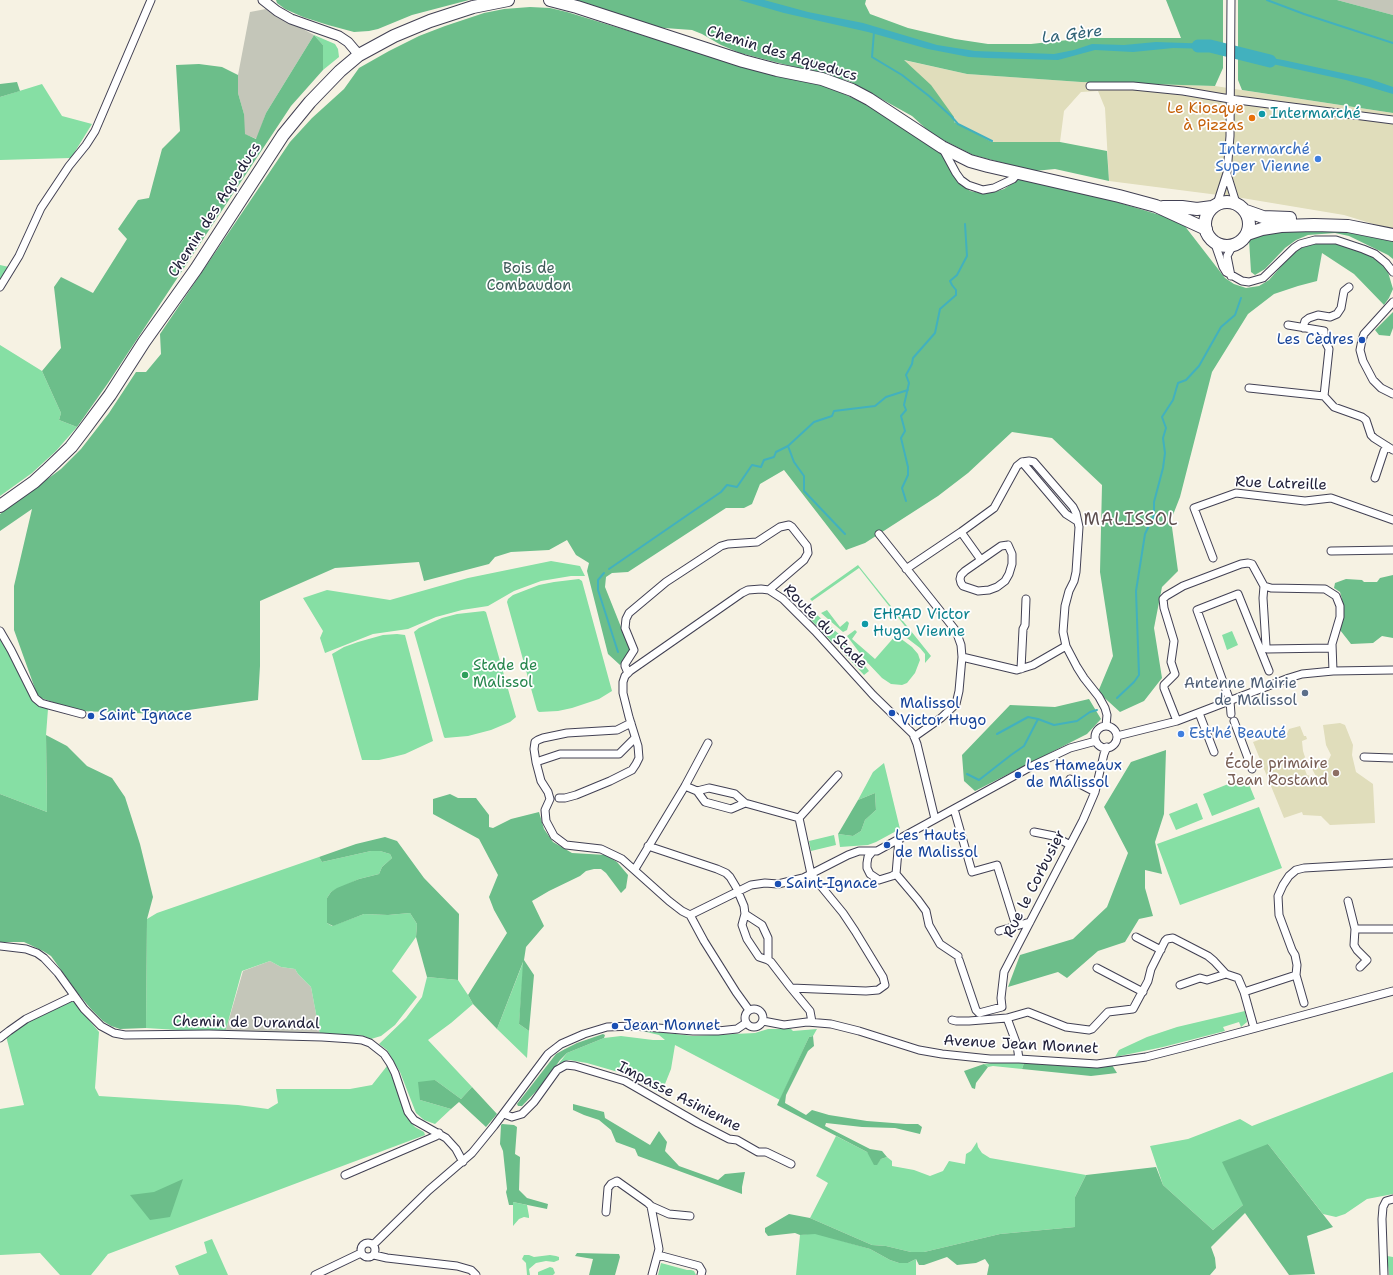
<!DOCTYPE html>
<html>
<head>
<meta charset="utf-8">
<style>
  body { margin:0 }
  canvas { display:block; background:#f6f2e3 }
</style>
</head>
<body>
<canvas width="1393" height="1275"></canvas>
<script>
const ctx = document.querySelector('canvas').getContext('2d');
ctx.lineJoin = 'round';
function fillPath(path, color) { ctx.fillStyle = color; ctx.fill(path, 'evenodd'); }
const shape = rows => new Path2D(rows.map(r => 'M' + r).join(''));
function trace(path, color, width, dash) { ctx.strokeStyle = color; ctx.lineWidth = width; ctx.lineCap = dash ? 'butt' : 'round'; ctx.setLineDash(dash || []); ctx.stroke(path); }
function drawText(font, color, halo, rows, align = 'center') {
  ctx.font = font + ' "Shantell Sans",sans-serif'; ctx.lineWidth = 3.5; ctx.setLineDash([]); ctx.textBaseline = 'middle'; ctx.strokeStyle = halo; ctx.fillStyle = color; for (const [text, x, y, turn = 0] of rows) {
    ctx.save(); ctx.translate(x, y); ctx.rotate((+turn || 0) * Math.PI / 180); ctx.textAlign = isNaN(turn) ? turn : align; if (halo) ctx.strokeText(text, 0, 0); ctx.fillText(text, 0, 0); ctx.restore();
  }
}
const built = shape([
  [903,60,967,74,1081,82,1215,86,1393,113,1393,230,1344,215,1242,198,1109,181,1105,108,1098,91,1081,92,1064,111,1060,142,992,142,954,122],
  [1340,723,1345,725,1353,745,1352,755,1356,772,1373,784,1375,823,1330,825,1321,816,1303,815,1302,812,1284,818,1253,742,1275,734,1276,736,1279,735,1282,736,1287,734,1289,729,1300,726,1304,736,1306,736,1307,739,1302,741,1303,751,1305,757,1302,762,1307,775,1317,778,1312,769,1320,765,1321,767,1326,765,1331,755,1326,745,1323,725]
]);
const industrial = shape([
  [1337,0,1393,0,1393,15,1363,7],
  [266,9,277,17,301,28,314,35,266,113,257,139,244,134,244,114,238,93,238,75,250,12],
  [270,961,281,967,295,969,298,974,311,987,320,1035,225,1033,243,971]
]);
const green = shape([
  [314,35,335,44,338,49,339,57,323,70,323,45],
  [42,84,62,116,92,124,71,158,0,160,0,97],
  [0,265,9,267,0,282],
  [0,345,42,371,61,413,59,420,77,427,56,451,32,473,0,496],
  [551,561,580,566,585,576,571,576,541,581,514,591,488,606,462,610,436,617,408,629,373,634,325,653,320,638,323,631,303,598,327,590,390,600,468,578],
  [858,565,931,656,925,663,925,654,920,648,903,635,908,630,859,568,812,601,810,599],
  [579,579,582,581,612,691,599,699,572,708,558,711,539,712,537,710,507,602,508,599,513,595,539,585,554,582],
  [827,610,840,627,847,621,849,623,847,630,843,632,821,613],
  [484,611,486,612,516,717,510,722,491,730,468,736,445,738,444,737,414,632,419,628,442,618,457,614],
  [816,614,840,635,832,642,810,619],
  [855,630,857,632,852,639,875,659,896,635,912,647,918,654,920,660,915,673,907,683,902,685,891,684,882,678,865,660,847,636],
  [1232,631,1238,645,1227,650,1222,635],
  [0,634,40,706,48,709,46,735,47,812,0,794],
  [397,634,405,635,433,741,405,754,393,757,379,760,362,760,332,654,344,647,358,642,383,635],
  [846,642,869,671,864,675,838,647],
  [884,763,900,829,876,842,868,845,840,847,838,834,853,836,861,831,865,820,876,810,875,793,858,800,873,772],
  [1246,777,1255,799,1212,816,1203,794],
  [1197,803,1203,819,1176,830,1169,814],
  [1259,807,1282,868,1180,905,1157,844],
  [834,835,836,845,811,851,809,841],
  [371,851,380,851,390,854,392,858,382,867,379,874,359,879,331,892,327,898,327,923,332,926,364,914,388,915,410,913,417,924,416,937,392,971,417,997,395,1025,381,1036,371,1039,364,1036,357,1035,320,1035,311,987,298,974,295,969,281,967,270,961,242,971,225,1033,146,1028,147,919,157,913,319,857,322,862],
  [524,960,519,1024,529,1031,527,1058,497,1029],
  [427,977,458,980,468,995,473,1004,451,1023,428,1040,472,1087,461,1099,435,1080,420,1100,451,1109,435,1124,424,1120,416,1113,400,1072,387,1050,379,1044,406,1018,422,997],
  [70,1002,74,1002,99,1032,95,1088,99,1096,238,1105,268,1109,278,1103,276,1089,350,1089,372,1085,387,1066,395,1084,407,1118,415,1127,424,1132,425,1135,108,1254,91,1275,60,1275,40,1253,0,1255,0,1109,24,1105,6,1036,37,1016],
  [1245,1011,1247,1022,1241,1027,1239,1022,1223,1027,1225,1031,1163,1047,1115,1057,1119,1050,1147,1037,1177,1027],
  [768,1029,791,1029,793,1031,817,1029,813,1036,809,1037,780,1100,675,1045,671,1069,661,1094,625,1074,587,1063,569,1060,562,1062,556,1067,567,1053,604,1038,621,1036,653,1040,665,1040,659,1035,642,1031,642,1030,693,1036,755,1033],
  [992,1063,1024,1063,1022,1069,993,1066,988,1067,984,1064],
  [1393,1072,1393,1194,1367,1199,1345,1214,1336,1217,1323,1214,1268,1144,1243,1205,1213,1230,1163,1185,1150,1146,1188,1139,1240,1119,1252,1126],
  [836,1136,867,1152,877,1164,881,1159,887,1157,892,1161,892,1166,914,1170,930,1176,943,1171,949,1161,965,1164,966,1154,971,1151,977,1142,978,1147,982,1153,990,1158,1086,1175,1075,1197,1075,1227,1000,1234,924,1252,911,1252,886,1246,872,1245,810,1218,828,1183,816,1176],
  [513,1202,527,1205,529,1216,529,1218,524,1217,519,1219,513,1226],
  [815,1233,870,1249,890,1260,899,1263,908,1263,916,1259,916,1275,796,1275,800,1235],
  [212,1239,228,1275,179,1275,175,1266,207,1253,204,1242],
  [524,1255,529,1255,534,1257,550,1255,556,1256,559,1257,559,1260,554,1262,546,1261,536,1263,529,1269,530,1275,527,1275,526,1263,522,1259],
  [1387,1256,1393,1257,1393,1275,1389,1275],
  [661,1263,687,1270,691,1270,694,1271,696,1275,658,1275],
  [550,1267,553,1268,555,1273,553,1275,538,1275,538,1272]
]);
const forest = shape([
  [276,0,469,0,412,15,378,29,369,31,354,32,328,25,303,17,285,9,277,3],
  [568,0,866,0,865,4,870,14,908,28,955,39,988,44,1031,44,1087,38,1181,38,1166,0,1223,0,1223,68,1215,86,1081,82,967,74,904,60,931,85,954,117,954,122,992,142,1060,142,1107,151,1109,181,1055,169,1034,171,973,155,933,135,912,116,849,81,740,53,721,45,702,34,692,30,651,27],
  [1238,0,1337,0,1393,15,1393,113,1242,90,1238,80],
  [530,7,550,8,567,12,762,72,797,78,829,87,874,108,943,153,963,184,970,191,981,193,994,192,1004,189,1022,177,1083,192,1170,218,1184,225,1225,278,1234,284,1246,288,1259,286,1269,280,1292,254,1301,248,1313,244,1334,243,1351,247,1367,252,1378,260,1388,272,1393,289,1389,298,1384,305,1354,274,1322,253,1317,281,1298,286,1274,294,1248,314,1212,372,1180,497,1171,520,1178,571,1162,587,1154,628,1162,678,1144,701,1120,712,1098,692,1113,656,1100,572,1102,485,1052,438,1012,432,968,473,938,496,865,543,846,550,784,470,760,484,752,504,744,508,726,508,628,572,612,573,606,577,605,587,629,647,630,652,620,665,608,654,587,571,589,563,576,555,567,540,549,550,511,552,495,557,489,564,424,581,419,562,335,568,260,601,260,666,258,700,161,714,79,711,38,697,14,630,14,586,32,509,0,531,0,514,61,469,81,449,109,413,136,372,146,372,161,354,160,334,290,142,312,118,344,89,359,68,389,51,419,36,445,26,484,13,504,9],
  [314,35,323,45,323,70,291,106,108,383,77,427,59,420,61,413,42,371,61,348,54,287,61,277,93,293,127,239,118,229,138,200,149,198,162,149,180,131,176,65,199,64,222,67,238,75,238,93,244,114,245,134,256,139,266,113],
  [17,82,20,91,0,97,0,84],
  [1272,230,1363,231,1393,241,1393,259,1388,255,1349,236,1335,233,1308,235,1296,240,1285,248,1265,269,1255,275,1251,272,1249,239],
  [1393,312,1393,328,1390,336,1379,335,1375,330],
  [1393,575,1393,638,1382,636,1373,643,1351,644,1340,630,1344,616,1342,599,1340,592,1334,588,1335,583,1346,579,1362,580,1364,582,1377,582,1380,578],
  [1089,699,1101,719,1087,734,975,791,964,781,962,755,1010,705,1055,707],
  [46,735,67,746,87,766,112,778,125,797,140,844,153,897,147,919,146,1028,120,1029,111,1026,103,1021,91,1009,76,991,51,956,43,951,24,942,0,942,0,794,47,812],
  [1166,750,1164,814,1155,842,1162,874,1145,870,1145,888,1153,916,1139,919,1125,942,1098,951,1067,978,1058,972,1008,987,1020,955,1073,939,1107,907,1128,853,1104,807,1131,762],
  [875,793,876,810,865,820,861,831,853,836,838,834,858,800],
  [450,794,458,798,476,798,489,815,489,827,493,828,511,819,539,812,544,829,553,842,572,853,606,855,617,862,628,875,626,888,621,893,606,873,601,869,594,869,586,871,580,876,549,891,532,901,544,926,526,947,524,960,534,975,529,1031,519,1024,523,962,497,1029,473,1004,468,995,507,933,494,910,489,897,498,875,479,839,433,814,433,799],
  [385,837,397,841,424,878,459,914,458,980,427,977,416,937,417,924,410,913,388,915,364,914,333,926,327,923,327,898,331,892,337,888,359,879,379,874,382,867,392,858,390,854,380,851,371,851,322,862,319,857,356,844],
  [603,1034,605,1035,604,1038,567,1053,560,1060,544,1083,522,1106,518,1106,517,1104,556,1054,565,1049,577,1043],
  [813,1036,814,1046,808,1051,786,1095,785,1103,806,1115,812,1110,829,1115,867,1121,906,1124,918,1124,922,1127,920,1134,895,1128,862,1127,826,1123,825,1126,870,1149,882,1151,887,1157,881,1159,877,1165,874,1165,867,1152,777,1105,809,1037],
  [1024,1063,1078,1067,1112,1065,1117,1073,1091,1076,1022,1069],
  [984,1064,988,1067,976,1083,975,1089,972,1088,964,1071],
  [435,1080,461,1099,472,1087,497,1114,486,1127,459,1102,451,1109,420,1100,418,1082],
  [573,1104,604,1112,605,1118,650,1145,659,1131,667,1142,665,1151,679,1166,718,1180,725,1174,745,1172,742,1187,742,1194,638,1156,635,1149,616,1142,611,1130,599,1120,584,1115,573,1110],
  [502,1124,514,1125,517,1127,515,1154,520,1157,519,1190,527,1198,548,1204,547,1209,513,1202,513,1205,509,1205,506,1192,507,1189,503,1151,500,1144,501,1125],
  [1268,1144,1333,1227,1307,1236,1315,1274,1289,1275,1245,1213,1211,1247,1215,1258,1216,1268,1210,1275,987,1275,989,1265,985,1259,976,1263,957,1265,947,1257,924,1265,919,1265,916,1259,908,1263,899,1263,890,1260,870,1249,815,1234,800,1235,795,1233,768,1236,765,1232,765,1228,789,1214,810,1218,872,1245,886,1246,911,1252,924,1252,1000,1234,1075,1227,1075,1197,1086,1175,1156,1167,1163,1185,1213,1230,1243,1205,1222,1162],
  [183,1179,170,1217,150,1220,130,1195,154,1192],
  [577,1253,619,1254,620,1257,615,1275,589,1275,593,1259,575,1256]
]);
const water = shape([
  [739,0,764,0,808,12,863,23,937,45,975,51,1054,54,1074,50,1092,44,1124,45,1156,42,1214,44,1214,49,1173,48,1133,52,1095,50,1058,60,987,58,969,57,928,49,868,32,784,13],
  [1254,55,1283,60,1370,79,1393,87,1393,94,1346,80,1254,60]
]);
const stream = shape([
  [1267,0,1304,14,1393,43],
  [874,32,872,57,902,75,929,96,951,116,958,124,992,141],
  [788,446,794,462,804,476,804,491,845,534],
  [906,501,902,488,908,475,908,467,901,438,905,431,901,416,906,410,904,405,909,383,906,375,912,364,913,358,935,333,940,309,956,295,956,290,952,285,950,281,957,275,967,256,965,224],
  [609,569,721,492,727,485,737,487,752,465,761,467,764,460,774,457,776,452,788,446,814,422,832,416,834,411,875,406,886,397,908,390],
  [604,573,598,580,598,590,618,652],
  [1117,698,1134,682,1139,675,1136,591,1145,534,1154,515,1154,502,1163,468,1165,453,1163,438,1166,428,1162,417,1173,400,1178,383,1186,380,1199,366,1221,327,1235,315,1241,298],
  [997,734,1028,717,1038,719],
  [967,774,979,780,1011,755,1024,746,1038,719,1054,725,1077,721,1090,712,1097,710]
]);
const river = shape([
  [1198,46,1210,46,1270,61]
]);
const minor = shape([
  [1090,86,1133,86,1183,91,1230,99,1393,120],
  [943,149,956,173,961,180,968,185,983,190,994,188,1013,179,1018,173],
  [1227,174,1236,203],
  [1217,204,1227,173,1230,136,1231,0],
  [1214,241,1223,267,1226,272,1242,281,1249,282,1263,278,1294,248,1300,244,1315,240,1336,240,1363,249,1375,254,1386,263,1393,272],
  [1231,276,1227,256,1233,245],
  [0,287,19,256,41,208,69,166,86,145,95,131,151,0],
  [1393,302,1364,334,1362,340,1360,350,1363,361,1373,380,1381,388,1393,394],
  [1288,325,1324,331,1324,339,1329,349,1324,396,1334,407,1362,417,1366,420,1371,435,1374,438,1393,450],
  [1303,328,1305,321,1309,318,1318,315,1330,317,1337,314,1341,308,1344,291,1349,287],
  [1249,388,1324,396],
  [1022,462,1066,514,1077,521],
  [1375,478,1384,451,1387,446],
  [961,532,981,560],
  [879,534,945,617,956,631,961,645,962,657,959,691,956,704,941,718,914,737],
  [1008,545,1012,554,1012,564,1009,574,1005,581,997,587,989,590,978,591,963,586,961,583,960,579,961,575,965,571,1001,546,1008,545],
  [1331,551,1393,550],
  [1213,558,1194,508,1236,493,1305,501,1331,498,1393,520],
  [906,569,961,532,994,508,1017,466,1022,462,1029,461,1034,462,1073,507,1076,513,1079,527,1076,572,1074,581,1069,591,1065,606,1063,632,1066,646,1077,667,1084,678,1099,697,1105,708,1107,715,1106,726],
  [1264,586,1263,598,1266,646,1267,649,1332,648],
  [0,631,11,650,35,698,41,703,48,705,82,714],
  [962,657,1017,670,1033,665,1066,646],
  [1021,669,1023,629,1025,625,1026,599],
  [628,673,625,666,625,664,634,650,625,628,626,619,629,613,666,582,721,546,728,544,757,542,780,527,789,525,792,527,807,546,808,553,804,560,769,590],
  [1199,713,1214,752],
  [1231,714,1230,701,1197,610,1238,594,1269,671],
  [1177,721,1164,688,1164,685,1175,674,1171,662,1174,641,1164,608,1163,599,1166,596,1183,586,1241,564,1248,563,1252,564,1264,586,1271,588,1325,589,1336,596,1340,606,1340,617,1332,644,1333,671],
  [1234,721,1252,769],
  [631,723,617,730,567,733,543,738,538,740,535,742,534,749,536,762,541,781,548,792,550,799,545,810,546,821,554,836,566,845,601,849,622,859,669,901,682,911,690,915,704,941,736,992,749,1010],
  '1095 737a11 11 0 1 1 22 0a11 11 0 1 1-22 0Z',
  [1117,736,1177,721,1289,678,1302,674,1333,671,1393,670],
  [1364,757,1393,758],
  [536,762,560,754,619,754,635,738],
  [1070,779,1095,792],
  [685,786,697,791,705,802,731,809,745,803],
  [559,798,565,798,576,795,610,781,632,770,636,764,639,758,638,746,629,717,623,693,623,682,625,676,630,671,742,593,748,590,761,589,769,590,783,599,815,631,873,695,913,734,917,744,935,819],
  [954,809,972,872,997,865,1016,926],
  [799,818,838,775],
  [1034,832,1054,836,1070,845],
  [648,846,717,869,726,873,730,877,736,887,744,906,745,914,742,925,747,939,759,957,768,960,771,962,791,988,866,991,878,990,885,985,883,977,855,931,843,913,811,874,799,818,745,803,735,794,709,788,697,791],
  [872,852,868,857,867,863,867,868,870,874,879,880,892,876,896,874,899,839],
  [635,869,685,786,708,743],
  [896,874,918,900,926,911,929,925,940,944,958,956],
  [1348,901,1355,929,1354,945,1357,950,1367,960,1360,967],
  [745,914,762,925,768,938,768,960],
  [690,915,751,885,765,883,778,884,803,878,848,855,859,851,877,851,1034,765,1070,748,1096,741],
  [1355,929,1393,929],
  [999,931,1030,922],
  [1136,937,1161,950],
  [0,946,26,949,37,953,44,958,58,973,84,1009,101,1026,114,1033,125,1035,209,1034,322,1037,352,1039,362,1040,370,1043,384,1054,390,1063,395,1073,408,1112,414,1120,446,1138,456,1149,463,1162],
  [959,960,976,1010,979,1013,1002,1007,1001,998,1004,972,1083,820,1095,792,1104,754,1107,747],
  [1097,968,1143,992],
  [1180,985,1200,978,1207,980,1226,974],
  [791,988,810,1011,812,1022],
  [1244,992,1296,975],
  [1304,1003,1296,975,1297,965,1295,955,1292,950,1279,915,1278,896,1283,885,1289,876,1296,870,1304,868,1393,863],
  '745 1018a9 9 0 1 1 18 0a9 9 0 1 1-18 0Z',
  [1007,1018,1017,1045,1019,1059],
  [952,1020,956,1021,969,1021,1007,1018,1028,1012,1066,1027,1089,1030,1092,1029,1108,1012,1133,1009,1148,981,1151,969,1165,941,1167,939,1173,938,1208,956,1214,961,1226,974,1238,978,1244,992,1254,1028],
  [763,1021,784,1025,807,1022,831,1024,859,1031,919,1050,942,1054,990,1059,1019,1059,1097,1064,1146,1057,1189,1046,1393,991],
  [0,1038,9,1031,26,1019,74,996],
  [504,1114,512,1117,522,1114,534,1102,557,1070,566,1065,575,1066,625,1081,698,1123,729,1139,737,1140,758,1152,766,1152,791,1164],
  [345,1175,436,1136,439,1133],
  [651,1206,659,1249,652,1275],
  [606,1212,608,1188,611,1184,617,1181,648,1203,651,1206,669,1214,690,1216],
  '361 1250a7 7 0 1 1 14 0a7 7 0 1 1-14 0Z',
  [373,1245,429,1190,472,1153,494,1126,548,1054,561,1044,584,1034,607,1027,634,1026,693,1031,718,1031,737,1029,746,1023],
  [374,1255,387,1258,457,1266,471,1270,476,1275],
  [658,1255,699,1266,702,1271,701,1275],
  [315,1275,361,1253],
  [1384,1275,1382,1219,1383,1207,1386,1201,1393,1199]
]);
const tertiary = shape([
  [263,0,277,11,291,19,339,36,348,42,359,55]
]);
const primary = shape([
  [550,0,577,7,743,61,777,70,822,79,852,90,869,99,942,147,970,161,988,166,1119,196,1156,206,1206,229],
  '1205 224a22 22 0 1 1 44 0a22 22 0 1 1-44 0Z',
  [1163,207,1182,207,1197,209,1212,207],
  [1246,211,1263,217,1290,218],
  [1247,234,1262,229,1281,226,1314,225,1348,226,1393,235],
  [0,506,34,482,46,471,71,447,84,430,110,395,144,342,196,269,283,135,310,102,340,71,359,55,394,36,430,21,473,7,508,0]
]);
const markers = [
  [1262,114,4,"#0f9aa8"],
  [1252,118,4,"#e8710a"],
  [1318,159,4,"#3f7fe0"],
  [1362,340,4,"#1a4fb4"],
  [865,624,4,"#0f9aa8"],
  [465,675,4,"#2e9e5b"],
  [1305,693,4,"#5c6f8a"],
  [892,713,4,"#1a4fb4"],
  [91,716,4,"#1a4fb4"],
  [1181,734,4,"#3f7fe0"],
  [1336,773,4,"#8d6e63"],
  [1018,775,4,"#1a4fb4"],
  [887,845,4,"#1a4fb4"],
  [778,884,4,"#1a4fb4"],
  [615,1026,4,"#1a4fb4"]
];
const streetNames = [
  ["Chemin des Aqueducs",782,54,17],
  ["Chemin des Aqueducs",215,210,-57],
  ["Rue Latreille",1281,484,2],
  ["Route du Stade",825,627,45],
  ["Rue le Corbusier",1035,884,-63],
  ["Chemin de Durandal",246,1023,1],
  ["Avenue Jean Monnet",1021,1045,3],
  ["Impasse Asinienne",679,1097,27]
];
const foodNames = [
  ["Le Kiosque",1244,109],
  ["à Pizzas",1244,126]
];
const cultureNames = [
  ["Intermarché",1270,114],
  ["EHPAD Victor",873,615],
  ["Hugo Vienne",873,632]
];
const shopNames = [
  ["Intermarché",1310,150],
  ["Super Vienne",1310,167],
  ["Est'hé Beauté",1189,734,"left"]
];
const parkNames = [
  ["Bois de",529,269],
  ["Combaudon",529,286]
];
const transitNames = [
  ["Les Cèdres",1354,340,"right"],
  ["Malissol",900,704],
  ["Victor Hugo",900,721],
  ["Saint Ignace",99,716],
  ["Les Hameaux",1026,766],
  ["de Malissol",1026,783],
  ["Les Hauts",895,836],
  ["de Malissol",895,853],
  ["Saint-Ignace",786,884],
  ["Jean Monnet",623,1026]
];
const leisureNames = [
  ["Stade de",473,666],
  ["Malissol",473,683]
];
const serviceNames = [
  ["Antenne Mairie",1297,684],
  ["de Malissol",1297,701]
];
const educationNames = [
  ["École primaire",1328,764],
  ["Jean Rostand",1328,781]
];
const waterNames = [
  ["La Gère",1072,35,-7]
];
const quarterNames = [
  ["MALISSOL",1131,521]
];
fillPath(built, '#e0ddbb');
fillPath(industrial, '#c4c6b9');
fillPath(green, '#86dfa4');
fillPath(forest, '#6cbe8a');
fillPath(water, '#42b1be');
trace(stream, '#42b1be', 2);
trace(river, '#42b1be', 13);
trace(minor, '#424154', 9);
trace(tertiary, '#424154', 11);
trace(primary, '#424154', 14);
trace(minor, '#fff', 7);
trace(tertiary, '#fff', 9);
trace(primary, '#fff', 12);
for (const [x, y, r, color] of markers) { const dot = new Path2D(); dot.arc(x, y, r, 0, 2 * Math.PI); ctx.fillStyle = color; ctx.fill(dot); trace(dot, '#fff', 1.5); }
drawText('15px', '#22223b', '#fff', streetNames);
drawText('15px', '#c56008', '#fff', foodNames, 'right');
drawText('15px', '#0d838f', '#fff', cultureNames, 'left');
drawText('15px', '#366cbe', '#fff', shopNames, 'right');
drawText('15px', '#405b5a', '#fff', parkNames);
drawText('15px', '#164399', '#fff', transitNames, 'left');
drawText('15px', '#27864d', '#fff', leisureNames, 'left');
drawText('15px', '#4e5e75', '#fff', serviceNames, 'right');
drawText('15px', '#785e54', '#fff', educationNames, 'right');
drawText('italic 16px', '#306276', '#fff', waterNames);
ctx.letterSpacing = '1px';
drawText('17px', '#5f5151', '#fff', quarterNames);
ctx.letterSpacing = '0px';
</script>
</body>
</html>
